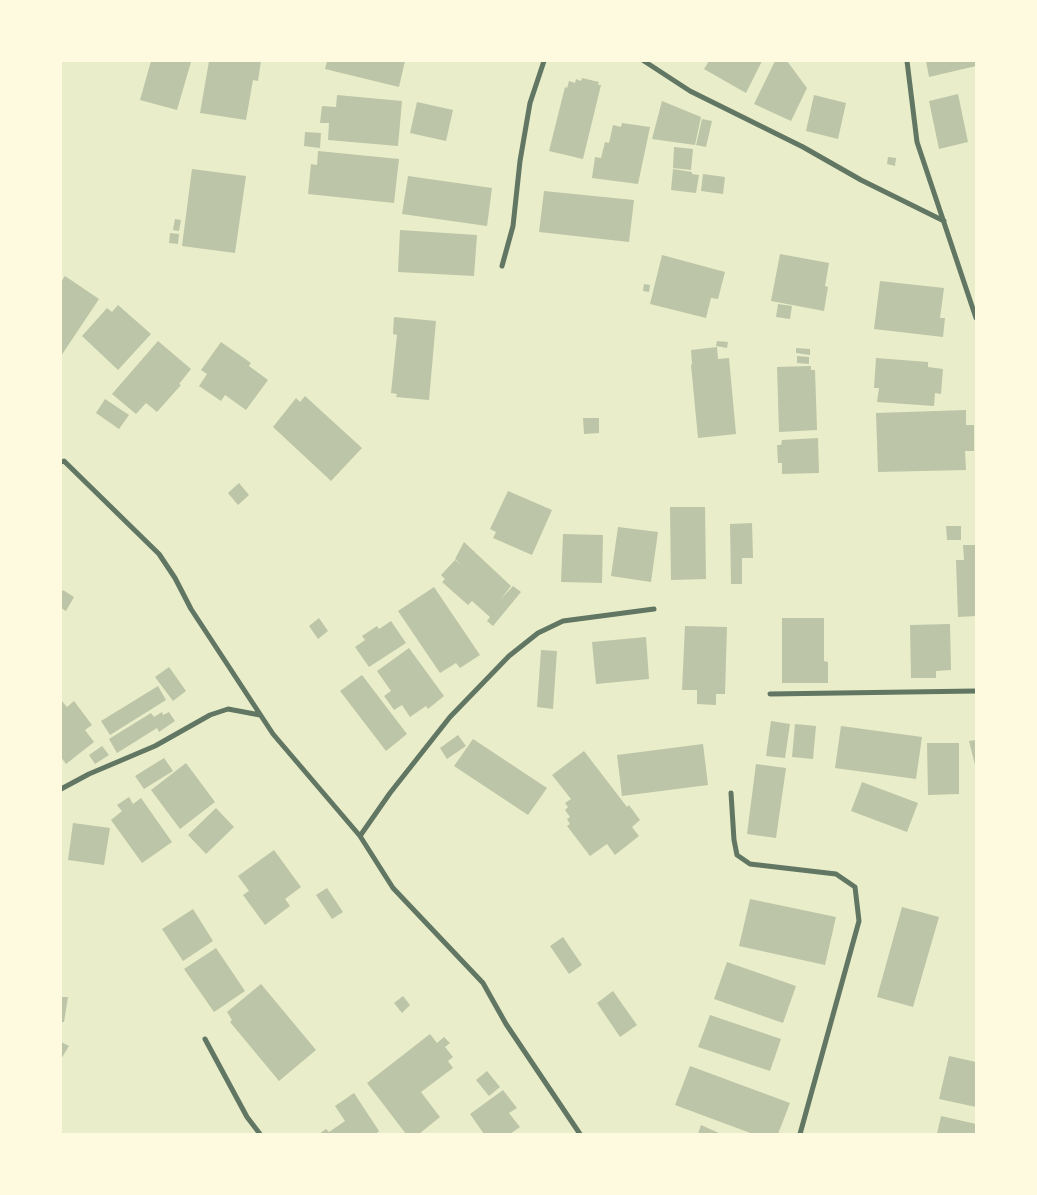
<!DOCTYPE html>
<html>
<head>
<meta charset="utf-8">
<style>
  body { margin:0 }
  #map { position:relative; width:1037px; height:1195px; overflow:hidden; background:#e9edc9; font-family:Manrope,sans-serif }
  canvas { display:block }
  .frame { position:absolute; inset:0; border:62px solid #fefae0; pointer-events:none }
</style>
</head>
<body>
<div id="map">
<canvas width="1037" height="1195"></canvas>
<div class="frame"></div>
</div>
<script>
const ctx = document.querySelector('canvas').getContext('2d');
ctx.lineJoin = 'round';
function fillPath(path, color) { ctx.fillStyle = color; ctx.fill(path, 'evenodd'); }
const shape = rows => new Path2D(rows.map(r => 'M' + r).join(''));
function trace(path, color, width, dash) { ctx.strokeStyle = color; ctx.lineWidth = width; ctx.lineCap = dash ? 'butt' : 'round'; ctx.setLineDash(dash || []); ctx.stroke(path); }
const building = shape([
  [151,61,191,62,177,110,140,100],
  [209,61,261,61,258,81,253,80,246,120,200,113],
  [327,61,405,61,399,87,325,69],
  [709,61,762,61,746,93,704,69],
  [775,61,787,61,807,88,791,121,754,104],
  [926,61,976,61,976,66,929,77],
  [582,78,599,82,598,85,601,85,583,159,549,151,565,87,567,88,569,81,575,83,576,79,581,81],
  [958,94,968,142,939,149,929,101],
  [337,95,402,101,398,146,328,140,329,123,320,123,322,106,336,107],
  [814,95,846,103,838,139,806,131],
  [662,101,701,117,695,145,652,139],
  [417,102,453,110,446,141,410,133],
  [702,119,712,121,706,147,696,145],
  [622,123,650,127,638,184,592,178,595,157,601,158,605,142,609,143,613,125,621,127],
  [305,132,321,133,320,148,304,146],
  [674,147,693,149,691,170,673,168],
  [318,151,399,159,394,203,308,194,311,164,317,165],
  [888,157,896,158,895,166,887,164],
  [192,169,246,176,235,253,182,246],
  [673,169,692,172,692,174,699,175,696,193,671,190],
  [703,174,725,177,723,194,701,191],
  [408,176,492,188,487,226,402,214],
  [544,191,634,200,629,242,539,232],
  [175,219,181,220,179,231,173,230],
  [400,230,477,235,474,276,398,272],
  [170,233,179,234,178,244,169,243],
  [780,254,829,263,825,286,828,287,824,311,771,301],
  [662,255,725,272,718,299,711,298,706,318,650,304],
  [65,276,99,299,61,356,61,282],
  [880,281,944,288,940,318,945,318,943,337,874,329],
  [644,284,650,285,649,292,643,291],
  [778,304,792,306,790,319,776,317],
  [118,305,151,334,118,370,82,336,107,308,112,312],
  [394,317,436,321,429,400,396,397,397,394,391,393,397,335,393,334],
  [158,341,191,369,179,384,181,385,157,412,146,403,136,414,112,394],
  [717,341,728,342,727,348,716,346],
  [221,342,251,363,249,366,268,380,246,410,225,395,221,401,199,386,207,374,201,370],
  [717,347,718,359,729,358,736,434,698,438,691,365,692,364,691,350],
  [796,348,810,349,810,355,796,353],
  [797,356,809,357,809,364,797,363],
  [876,358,928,362,928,367,943,369,941,394,935,393,934,406,877,402,879,388,874,388],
  [811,366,811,370,815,370,817,430,779,432,777,367],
  [305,396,362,448,331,481,273,427,296,398,300,402],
  [105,399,129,415,119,429,96,413],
  [966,410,966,425,974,425,974,451,965,451,966,470,878,472,876,413],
  [583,418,599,418,599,433,584,434],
  [818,438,819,473,782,474,782,463,778,463,777,445,781,445,782,440],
  [239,483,249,495,238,505,228,493],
  [508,491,552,510,532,555,493,538,496,532,490,529],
  [670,507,705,507,706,579,671,580],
  [752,523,753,558,742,558,742,584,731,584,730,524],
  [946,526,961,526,961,540,947,540],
  [618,527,658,532,651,582,611,576],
  [563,534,603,535,602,583,561,582],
  [464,542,511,586,500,600,513,586,521,592,493,626,487,621,490,617,472,601,468,605,442,582,445,579,441,575,455,560,462,565,455,559],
  [963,545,976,545,976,616,958,617,956,560,964,560],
  [434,587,480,655,460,668,456,663,440,673,398,611],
  [63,590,74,597,66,611,61,608,61,593],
  [319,618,328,631,318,639,309,626],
  [782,618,824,618,824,661,828,662,828,683,782,683],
  [391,621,406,643,369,667,355,647,365,640,362,636,377,626,379,629],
  [950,624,951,670,936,671,936,678,911,678,910,625],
  [685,626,727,627,725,694,716,694,716,705,697,704,697,690,682,690],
  [646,637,649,679,596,684,592,642],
  [409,648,444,696,428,709,426,706,410,717,402,705,394,710,384,696,391,691,377,671],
  [541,650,557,651,553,709,537,707],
  [169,667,186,691,173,701,155,677],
  [362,675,407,734,386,751,340,691],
  [158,686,166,700,110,735,101,721],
  [61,700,67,707,74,701,92,725,85,730,94,742,66,764,61,757],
  [162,712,163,715,169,712,175,721,159,732,157,728,117,753,109,739,151,713,154,717],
  [771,721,790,724,785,758,766,756],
  [795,724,816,726,813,759,792,757],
  [841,726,922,737,916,779,835,768],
  [458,735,466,746,447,759,440,748],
  [473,739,547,788,528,815,454,766],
  [976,740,976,765,975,765,969,741],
  [927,743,959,743,959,794,928,795],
  [703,744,708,785,622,796,617,755],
  [102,746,109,755,95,764,89,755],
  [584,751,627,807,629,805,640,820,632,827,639,836,615,855,607,844,590,856,567,826,570,824,567,819,570,817,565,810,568,807,565,803,571,799,552,775],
  [164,758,173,771,144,789,135,776],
  [186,763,215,802,180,829,151,790],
  [756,764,786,768,776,838,747,834],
  [862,782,918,803,907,832,851,811],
  [129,797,133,804,141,798,172,842,142,863,111,820,122,811,117,805],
  [216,808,234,827,206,854,188,835],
  [73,823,110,828,104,865,68,860],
  [274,850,301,887,285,899,290,906,265,925,243,895,249,891,238,876],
  [327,888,343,912,332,919,316,895],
  [750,899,836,917,825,965,739,946],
  [902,907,939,917,913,1007,877,997],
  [193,909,213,941,183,961,162,929],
  [563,937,582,965,569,974,550,946],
  [216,948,245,991,214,1012,184,969],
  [727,962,796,986,783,1023,714,999],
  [261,984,316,1050,279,1081,230,1022,232,1020,227,1012],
  [613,991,637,1025,620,1037,597,1003],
  [403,996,410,1005,402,1013,394,1003],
  [61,997,68,997,64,1022,61,1022],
  [710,1015,781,1039,770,1071,698,1047],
  [430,1034,437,1043,444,1037,450,1043,445,1047,453,1057,448,1061,453,1068,421,1092,440,1117,419,1134,406,1134,367,1083],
  [61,1042,69,1046,61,1059],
  [949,1056,976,1062,976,1107,939,1099],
  [690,1066,790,1103,778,1134,753,1134,675,1105],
  [487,1071,500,1087,489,1096,476,1080],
  [503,1090,517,1108,509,1113,520,1127,510,1134,484,1134,470,1114],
  [354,1093,379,1131,377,1133,378,1134,319,1134,326,1129,329,1132,345,1121,335,1106],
  [941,1116,976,1124,976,1134,937,1134],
  [701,1125,721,1134,698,1134]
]);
const minor = shape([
  [644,61,690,91,803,147,861,180,944,221],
  [907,61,917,142,976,318],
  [502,266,513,226,520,161,530,103,544,61],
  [61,462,64,461,159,554,175,578,191,609,273,734,360,836,393,888,483,983,506,1024,580,1134],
  [770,694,976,691],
  [61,789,89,774,155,746,210,715,228,709,260,715],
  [731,793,734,840,737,855,750,864,836,874,855,887,859,921,800,1134],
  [360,836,390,793,450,717,509,656,538,633,563,621,654,609],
  [205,1039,247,1117,260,1134]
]);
fillPath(building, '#bcc5a7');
trace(minor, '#617663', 5);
</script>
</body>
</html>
